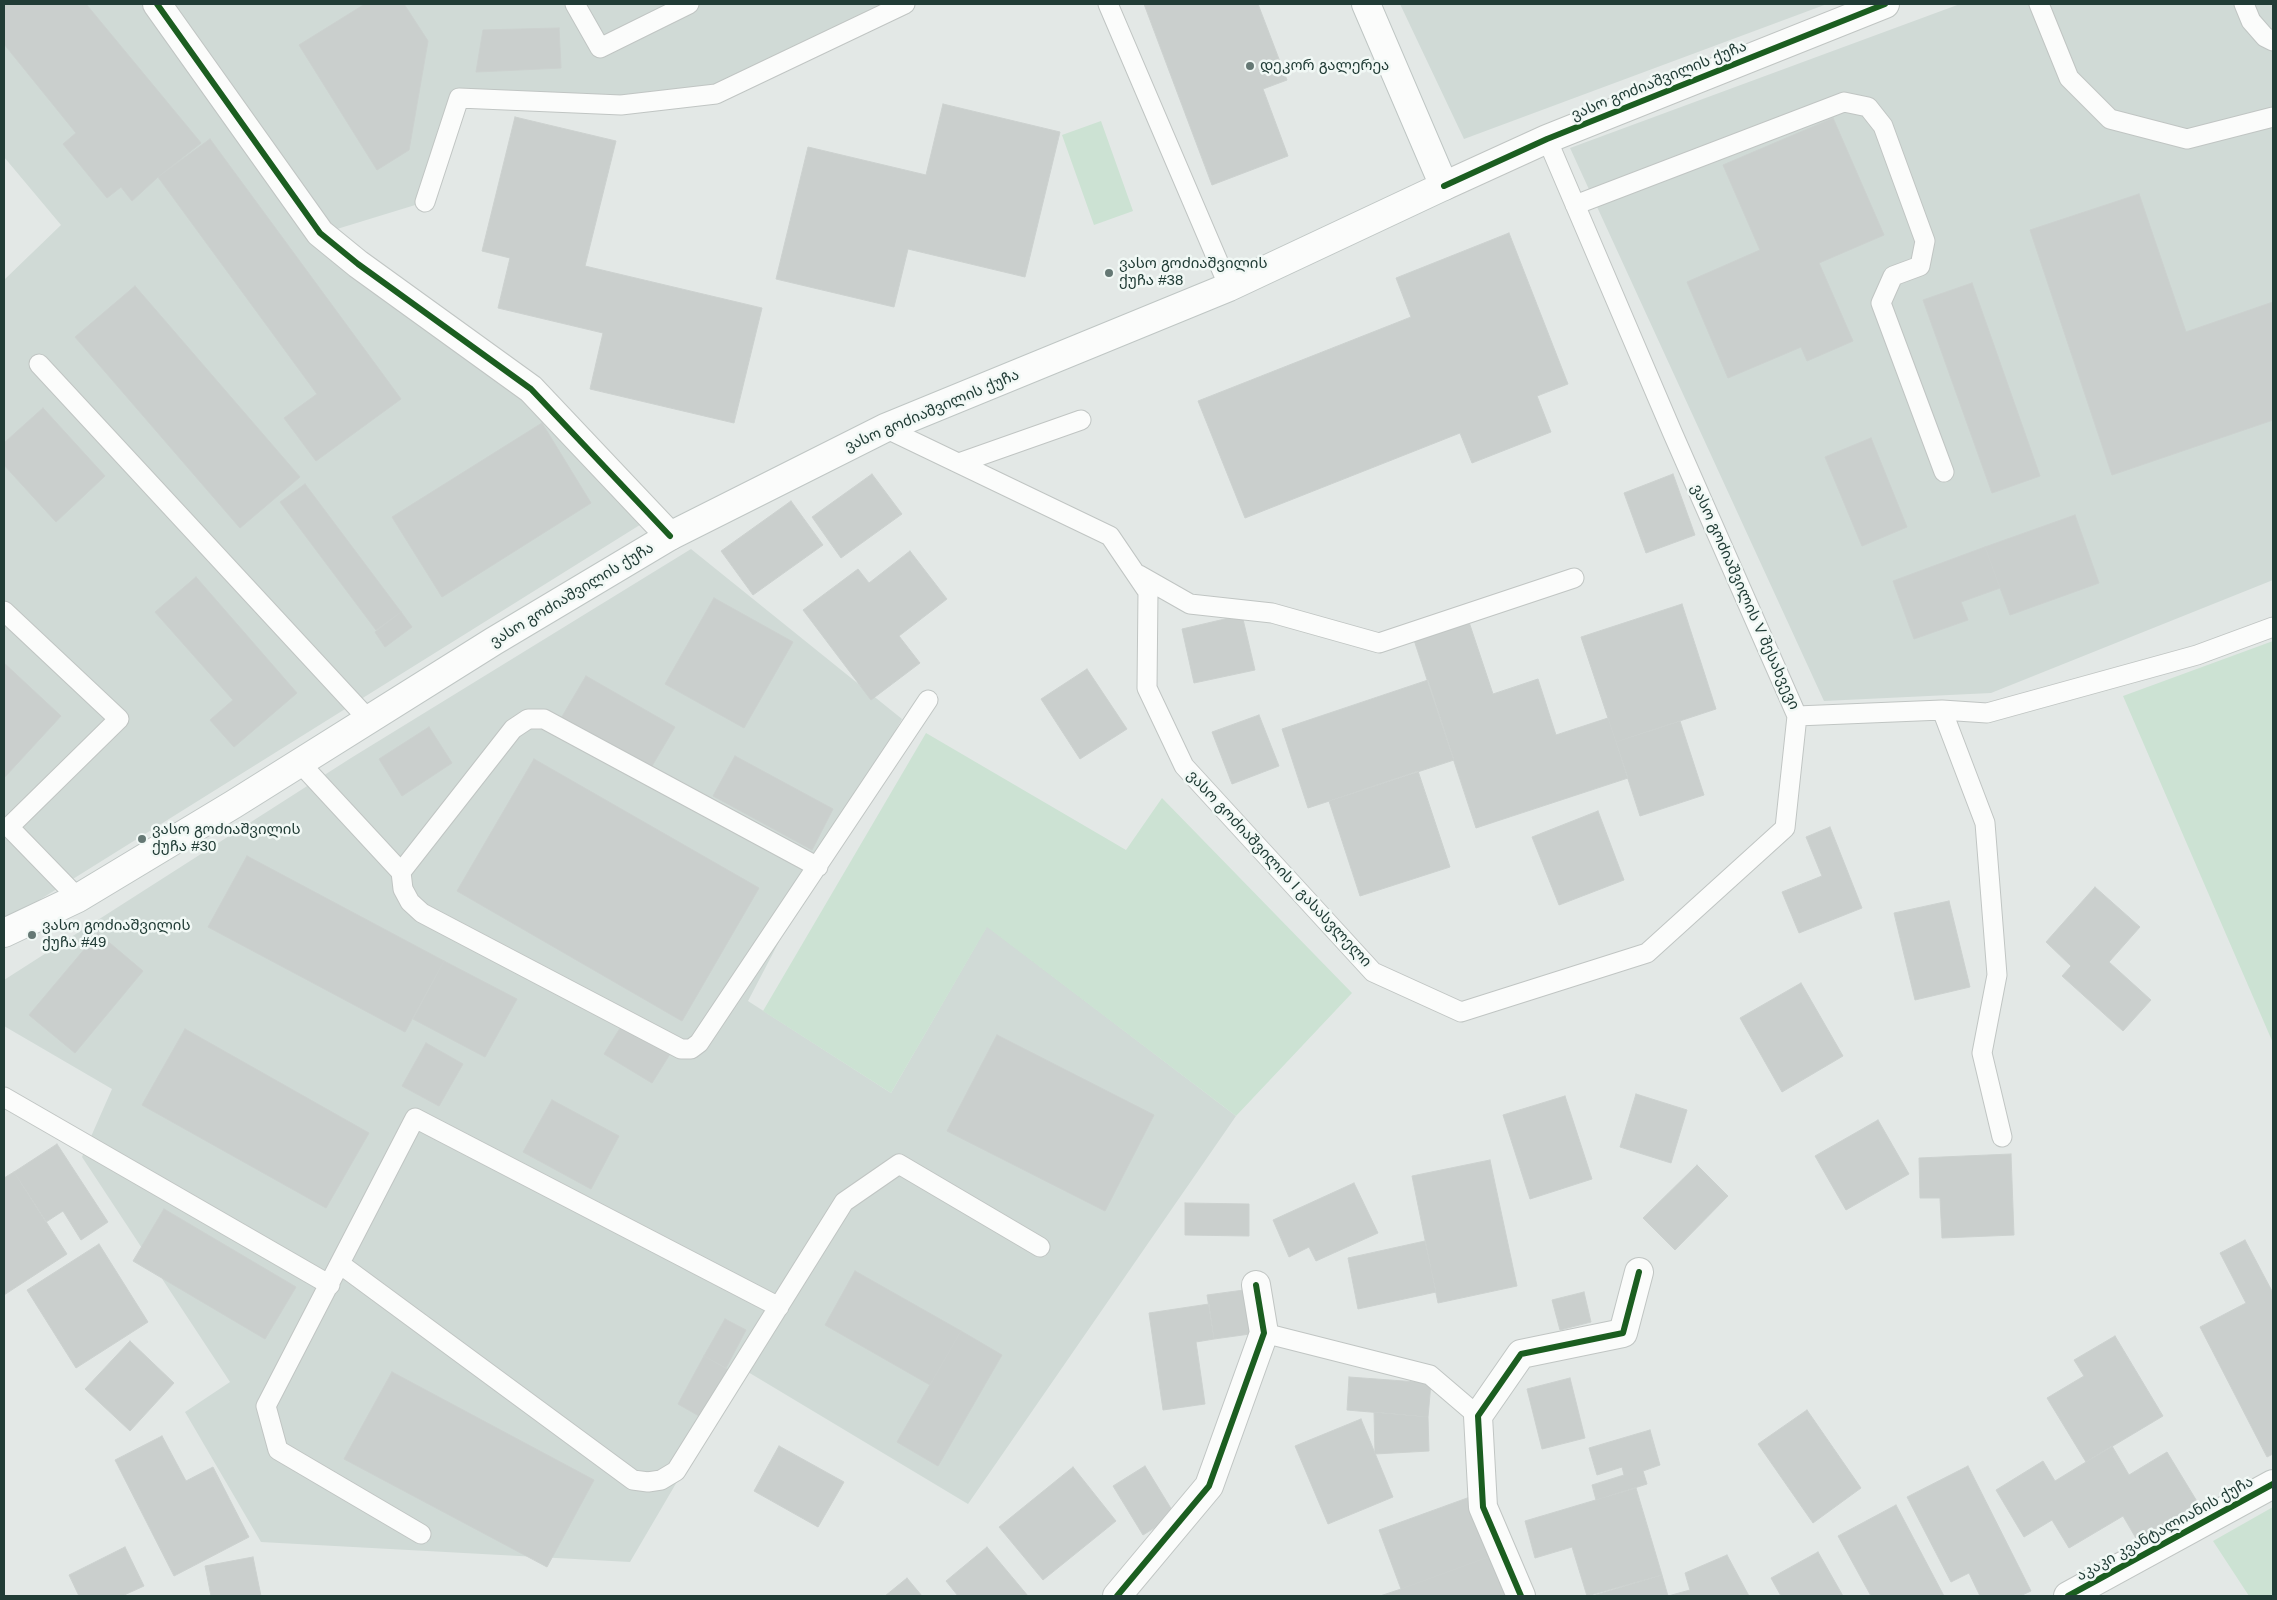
<!DOCTYPE html>
<html>
<head>
<meta charset="utf-8">
<style>
  body { margin:0 }
  #map { position:relative; width:2277px; height:1600px; overflow:hidden; background:#e3e8e6; font-family:Helvetica,sans-serif }
  canvas { display:block }
  .frame { position:absolute; inset:0; border:5px solid #213c36; pointer-events:none }
</style>
</head>
<body>
<div id="map">
<canvas width="2277" height="1600"></canvas>
<div class="frame"></div>
</div>
<script>
const ctx = document.querySelector('canvas').getContext('2d');
ctx.lineJoin = 'round';
function fillPath(path, color) { ctx.fillStyle = color; ctx.fill(path, 'evenodd'); }
const shape = rows => new Path2D(rows.map(r => 'M' + r).join(''));
function trace(path, color, width, dash) { ctx.strokeStyle = color; ctx.lineWidth = width; ctx.lineCap = dash ? 'butt' : 'round'; ctx.setLineDash(dash || []); ctx.stroke(path); }
function drawText(font, color, halo, rows, align = 'center') {
  ctx.font = font + ' Helvetica,"Noto Sans Georgian",sans-serif'; ctx.lineWidth = 5; ctx.setLineDash([]); ctx.textBaseline = 'middle'; ctx.strokeStyle = halo; ctx.fillStyle = color; for (const [text, x, y, turn = 0] of rows) {
    ctx.save(); ctx.translate(x, y); ctx.rotate((+turn || 0) * Math.PI / 180); ctx.textAlign = isNaN(turn) ? turn : align; if (halo) ctx.strokeText(text, 0, 0); ctx.fillText(text, 0, 0); ctx.restore();
  }
}
const built = shape([
  [4,4,905,4,716,94,459,98,425,202,337,229,313,245,536,405,643,523,4,922,4,280,61,225,4,157],
  [1400,4,1827,4,1464,139],
  [1960,4,2273,4,2273,580,1991,693,1824,701,1570,148],
  [691,549,902,719,818,867,748,1001,891,1093,987,926,1236,1116,968,1504,743,1369,630,1562,261,1542,185,1412,230,1382,82,1157,112,1089,4,1026,4,980,351,758]
]);
const green = shape([
  [1101,121,1133,211,1094,225,1062,135],
  [2273,641,2273,1043,2123,696],
  [926,733,1126,850,1162,798,1352,993,1236,1116,987,927,891,1093,763,1011],
  [2273,1507,2273,1596,2249,1596,2213,1541]
]);
const building = shape([
  [4,4,86,4,201,143,158,177,132,201,121,187,107,198,63,144,76,133,4,44,4,4],
  [365,4,404,4,428,41,409,150,377,170,299,45,365,4],
  [1144,4,1258,4,1287,80,1263,89,1288,156,1212,185,1144,4],
  [559,28,561,68,476,72,483,30,559,28],
  [943,104,1060,132,1025,277,908,249,894,307,776,279,808,147,926,175,943,104],
  [515,117,616,141,585,266,762,308,734,423,590,389,603,333,498,308,510,258,482,251,515,117],
  [1833,118,1884,235,1819,263,1853,341,1807,361,1801,347,1728,378,1687,282,1760,250,1723,165,1833,118],
  [210,139,401,399,316,461,284,418,317,394,158,177,210,139],
  [2139,194,2186,332,2273,302,2273,420,2112,475,2030,230,2139,194],
  [1509,233,1568,384,1537,396,1551,432,1472,463,1460,433,1245,518,1198,401,1411,317,1396,278,1509,233],
  [1972,283,2040,476,1992,493,1923,300,1972,283],
  [135,286,300,477,240,528,75,337,135,286],
  [43,408,105,476,56,522,4,465,4,443,43,408],
  [542,423,591,503,442,597,392,517,542,423],
  [1871,438,1907,527,1862,546,1825,457,1871,438],
  [872,474,902,514,841,558,812,517,872,474],
  [1673,474,1695,535,1646,553,1624,493,1673,474],
  [305,484,401,612,376,630,280,502,305,484],
  [791,501,823,545,753,595,721,551,791,501],
  [2075,515,2099,583,2010,615,1985,547,2075,515],
  [1985,547,2000,588,1961,602,1968,620,1914,639,1893,581,1985,547],
  [910,551,947,599,899,636,920,663,871,700,803,610,858,569,869,583,910,551],
  [196,577,297,693,234,747,210,720,233,700,155,612,196,577],
  [714,598,793,642,744,728,665,684,714,598],
  [1682,604,1716,709,1616,742,1581,637,1682,604],
  [401,612,412,627,385,647,375,632,401,612],
  [1242,615,1255,670,1194,683,1182,629,1242,615],
  [1468,619,1493,694,1538,679,1556,735,1608,718,1628,778,1476,828,1413,637,1468,619],
  [4,663,61,716,4,778,4,663],
  [1087,669,1127,729,1080,759,1041,699,1087,669],
  [586,676,675,727,649,771,560,720,586,676],
  [1428,680,1454,760,1308,808,1282,729,1428,680],
  [1259,715,1279,766,1232,784,1212,732,1259,715],
  [1680,721,1704,795,1640,816,1616,742,1680,721],
  [429,727,452,763,402,796,379,759,429,727],
  [735,756,833,809,812,850,713,796,735,756],
  [534,759,759,888,682,1021,457,891,534,759],
  [1418,771,1450,867,1360,896,1329,801,1418,771],
  [1598,811,1624,880,1559,905,1532,837,1598,811],
  [1830,827,1862,908,1799,933,1782,892,1822,876,1806,837,1830,827],
  [247,856,444,961,405,1032,208,927,247,856],
  [2095,887,2140,927,2109,962,2151,1000,2123,1031,2062,976,2071,966,2046,942,2095,887],
  [1949,901,1970,987,1915,1000,1894,913,1949,901],
  [98,933,143,971,75,1053,29,1015,98,933],
  [444,961,517,999,485,1057,413,1019,444,961],
  [1801,983,1843,1056,1782,1092,1740,1018,1801,983],
  [622,1025,670,1054,652,1083,604,1054,622,1025],
  [185,1029,369,1133,326,1208,142,1105,185,1029],
  [997,1035,1154,1115,1105,1211,947,1131,997,1035],
  [426,1043,463,1064,439,1106,402,1086,426,1043],
  [1636,1094,1687,1110,1671,1163,1620,1147,1636,1094],
  [1565,1096,1592,1179,1530,1199,1503,1115,1565,1096],
  [552,1100,619,1136,591,1189,523,1152,552,1100],
  [1878,1120,1909,1174,1846,1210,1815,1156,1878,1120],
  [57,1144,108,1222,81,1240,63,1211,46,1222,14,1172,57,1144],
  [2011,1154,2014,1235,1942,1238,1940,1198,1920,1198,1919,1158,2011,1154],
  [1490,1160,1517,1286,1438,1303,1412,1176,1490,1160],
  [1697,1165,1728,1196,1675,1250,1643,1218,1697,1165],
  [14,1172,67,1254,4,1295,4,1178,14,1172],
  [1354,1183,1378,1233,1316,1261,1309,1247,1289,1257,1273,1220,1354,1183],
  [1185,1203,1249,1204,1249,1236,1185,1235,1185,1203],
  [164,1209,296,1287,265,1339,133,1261,164,1209],
  [2245,1240,2273,1293,2273,1454,2267,1457,2200,1327,2246,1303,2220,1253,2245,1240],
  [1425,1241,1436,1292,1358,1309,1348,1258,1425,1241],
  [99,1244,148,1322,76,1368,27,1290,99,1244],
  [855,1271,961,1331,930,1385,825,1325,855,1271],
  [1244,1290,1250,1334,1214,1339,1207,1295,1244,1290],
  [1584,1292,1591,1322,1560,1330,1552,1300,1584,1292],
  [1209,1304,1214,1339,1196,1342,1205,1404,1163,1410,1149,1313,1209,1304],
  [725,1319,746,1330,726,1368,704,1356,725,1319],
  [961,1331,1002,1355,938,1466,897,1442,961,1331],
  [2115,1336,2163,1416,2086,1462,2047,1398,2084,1376,2074,1360,2115,1336],
  [130,1341,174,1383,130,1431,85,1389,130,1341],
  [704,1356,732,1372,706,1420,678,1404,704,1356],
  [392,1372,594,1480,547,1567,344,1459,392,1372],
  [1349,1377,1431,1383,1428,1417,1347,1410,1349,1377],
  [1570,1378,1585,1438,1542,1449,1527,1389,1570,1378],
  [1807,1410,1861,1488,1813,1523,1758,1444,1807,1410],
  [1374,1412,1428,1417,1429,1451,1375,1454,1374,1412],
  [1361,1419,1393,1497,1328,1524,1295,1446,1361,1419],
  [1650,1430,1660,1465,1643,1471,1647,1484,1596,1500,1592,1485,1624,1475,1622,1467,1597,1475,1589,1448,1650,1430],
  [162,1436,186,1481,213,1467,249,1537,174,1576,115,1460,162,1436],
  [779,1446,844,1482,818,1527,754,1491,779,1446],
  [2112,1446,2129,1475,2167,1452,2198,1503,2137,1540,2123,1516,2069,1548,2052,1520,2024,1537,1996,1490,2043,1461,2055,1481,2112,1446],
  [1145,1466,1175,1515,1143,1535,1113,1486,1145,1466],
  [1968,1466,2031,1591,2020,1596,1980,1596,1969,1573,1951,1582,1907,1497,1968,1466],
  [1073,1467,1116,1521,1043,1580,999,1527,1073,1467],
  [1636,1488,1662,1575,1587,1596,1572,1547,1535,1558,1525,1521,1636,1488],
  [1470,1497,1491,1556,1401,1589,1379,1530,1470,1497],
  [1896,1505,1944,1596,1871,1596,1838,1536,1896,1505],
  [125,1547,144,1586,122,1596,79,1596,69,1575,125,1547],
  [987,1547,1028,1596,958,1596,946,1581,987,1547],
  [1818,1552,1843,1596,1781,1596,1771,1578,1818,1552],
  [1727,1555,1749,1596,1592,1596,1662,1575,1668,1596,1690,1590,1685,1573,1727,1555],
  [1491,1556,1506,1596,1380,1596,1401,1589,1491,1556],
  [253,1557,261,1596,211,1596,205,1566,253,1557],
  [907,1578,922,1596,885,1596,907,1578]
]);
const lane = shape([
  [575,4,600,48,689,4],
  [1108,4,1229,287],
  [2039,4,2069,78,2110,119,2187,139,2273,117],
  [2244,4,2251,21,2265,37,2273,41],
  [425,202,459,98,621,105,716,94,905,4],
  [1575,205,1844,102,1868,107,1883,126,1925,241,1920,266,1893,276,1881,303,1944,472],
  [39,364,368,719],
  [885,428,1110,536,1148,592,1147,688,1184,766,1373,972,1461,1012,1647,953,1785,828,1797,716,1673,434,1547,139],
  [959,463,1081,420],
  [1139,575,1190,604,1272,613,1379,643,1574,578],
  [4,611,119,719,9,827,78,898],
  [1942,710,1985,823,1997,975,1982,1053,2002,1137],
  [1797,716,1942,710,1987,713,2197,655,2273,627],
  [300,763,401,872,513,729,528,719,544,719,818,867],
  [401,872,403,889,410,902,422,913,681,1049,691,1049,699,1043,928,700],
  [4,1097,330,1285],
  [340,1264,633,1480,648,1482,661,1480,676,1471,844,1202,899,1164,1040,1247],
  [1264,1333,1430,1375,1478,1416],
  [421,1534,278,1450,266,1406,415,1118,779,1307]
]);
const street = shape([
  [157,4,320,233,358,264,531,389,670,536],
  [1444,186,1547,139,1885,4],
  [1117,1596,1209,1486,1264,1333,1256,1285],
  [1521,1596,1483,1507,1478,1416,1521,1354,1623,1333,1639,1272],
  [2068,1596,2273,1484]
]);
const secondary = shape([
  [4,933,78,898,234,804,494,641,670,536,885,428,1229,287,1444,186,1366,4]
]);
const cycleway = shape([
  [157,4,320,233,358,264,531,389,670,536],
  [1444,186,1547,139,1885,4],
  [1117,1596,1209,1486,1264,1333,1256,1285],
  [1521,1596,1483,1507,1478,1416,1521,1354,1623,1333,1639,1272],
  [2068,1596,2273,1484]
]);
const markers = [
  [1250,66,5,"#657874"],
  [1109,273,5,"#657874"],
  [142,839,5,"#657874"],
  [32,935,5,"#657874"]
];
const poiNames = [
  ["დეკორ გალერეა",1260,66],
  ["ვასო გოძიაშვილის",1119,264],
  ["ქუჩა #38",1119,281],
  ["ვასო გოძიაშვილის",152,830],
  ["ქუჩა #30",152,847],
  ["ვასო გოძიაშვილის",42,926],
  ["ქუჩა #49",42,943]
];
const streetNames = [
  ["ვასო გოძიაშვილის ქუჩა",1659,81,-22],
  ["ვასო გოძიაშვილის ქუჩა",932,411,-23],
  ["ვასო გოძიაშვილის ქუჩა",572,595,-31],
  ["ვასო გოძიაშვილის V შესახვევი",1745,597,66],
  ["ვასო გოძიაშვილის I გასასვლელი",1279,869,47],
  ["აკაკი კვანტალიანის ქუჩა",2165,1529,-29]
];
fillPath(built, '#d0dad6');
fillPath(green, '#cce2d3');
fillPath(building, '#cacfcd');
trace(building, '#ccd1cf', 1);
trace(lane, '#c0c5c3', 21);
trace(street, '#c0c5c3', 30);
trace(secondary, '#bfc6c4', 30);
trace(lane, '#fbfcfb', 19);
trace(street, '#fbfcfb', 28);
trace(secondary, '#fbfcfb', 28);
trace(cycleway, '#1b5e20', 6);
for (const [x, y, r, color] of markers) { const dot = new Path2D(); dot.arc(x, y, r, 0, 2 * Math.PI); ctx.fillStyle = color; ctx.fill(dot); trace(dot, '#f1f8f5', 2); }
drawText('15px', '#213c36', '#f1f8f5', poiNames, 'left');
drawText('15px', '#213c36', '#f1f8f5', streetNames);
</script>
</body>
</html>
